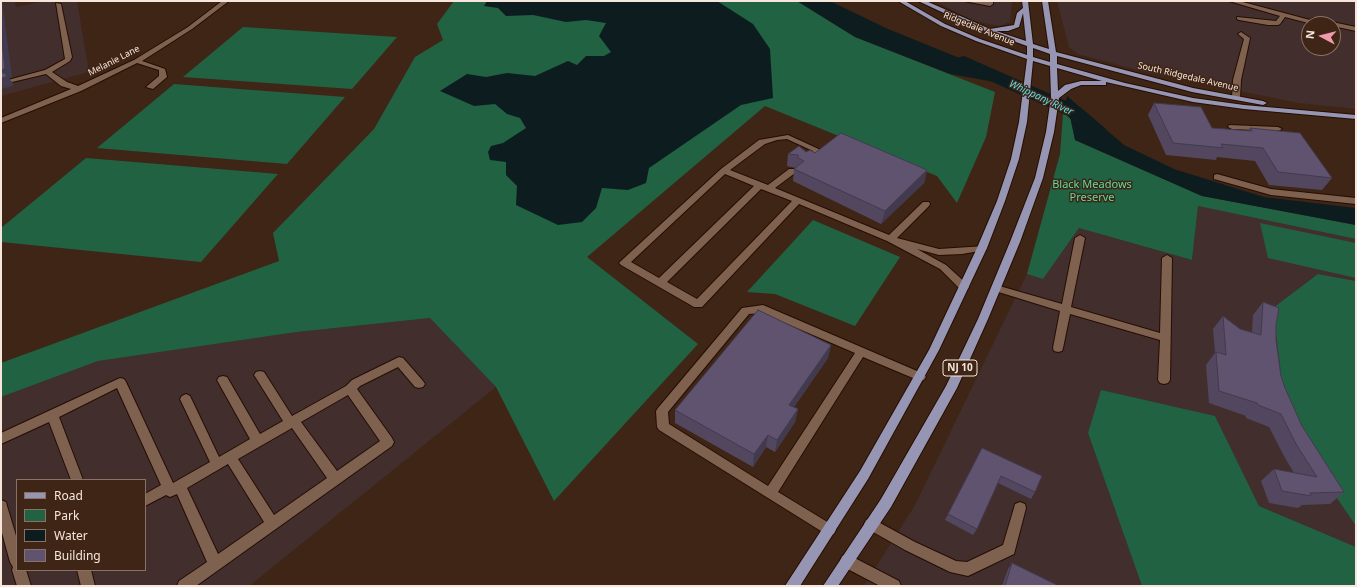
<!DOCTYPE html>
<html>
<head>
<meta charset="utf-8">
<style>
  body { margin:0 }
  #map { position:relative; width:1357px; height:587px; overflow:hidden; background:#3f2515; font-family:"Noto Sans",sans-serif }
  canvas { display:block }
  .frame { position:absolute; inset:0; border:2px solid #f7e6dc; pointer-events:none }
  .legend { position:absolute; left:16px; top:479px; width:130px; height:92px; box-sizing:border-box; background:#3f2515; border:1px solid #897265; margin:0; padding:5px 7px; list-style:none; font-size:12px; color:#f7e6dc }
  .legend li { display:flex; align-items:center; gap:8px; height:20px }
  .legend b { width:20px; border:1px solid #897265 }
  .north { position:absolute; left:1301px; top:16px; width:40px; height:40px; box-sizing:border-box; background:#3f2515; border:1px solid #897265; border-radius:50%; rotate:277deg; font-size:11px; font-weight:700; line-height:16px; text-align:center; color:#f7e6dc }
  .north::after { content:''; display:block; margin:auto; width:14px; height:18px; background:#f29aad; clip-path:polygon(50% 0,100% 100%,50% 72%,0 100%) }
</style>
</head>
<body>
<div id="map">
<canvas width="1357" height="587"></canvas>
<div class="frame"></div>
<ul class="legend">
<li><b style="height:5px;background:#9696b4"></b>Road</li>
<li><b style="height:11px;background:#216243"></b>Park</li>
<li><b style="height:11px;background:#0d1d1f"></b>Water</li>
<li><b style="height:11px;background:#5f536f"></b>Building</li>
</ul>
<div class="north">N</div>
</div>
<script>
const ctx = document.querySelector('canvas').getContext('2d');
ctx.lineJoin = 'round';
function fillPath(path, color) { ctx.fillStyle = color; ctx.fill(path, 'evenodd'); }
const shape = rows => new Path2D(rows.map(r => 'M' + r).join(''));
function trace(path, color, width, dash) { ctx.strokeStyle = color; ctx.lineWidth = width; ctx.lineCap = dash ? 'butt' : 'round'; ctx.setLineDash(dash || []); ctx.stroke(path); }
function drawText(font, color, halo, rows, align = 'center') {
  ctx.font = font + ' "Noto Sans",sans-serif'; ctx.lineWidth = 3; ctx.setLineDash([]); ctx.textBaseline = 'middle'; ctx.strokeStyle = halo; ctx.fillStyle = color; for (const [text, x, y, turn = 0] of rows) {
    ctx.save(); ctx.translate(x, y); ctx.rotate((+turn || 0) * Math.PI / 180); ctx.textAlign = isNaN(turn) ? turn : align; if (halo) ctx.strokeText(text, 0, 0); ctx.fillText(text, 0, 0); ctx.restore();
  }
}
const commercial = shape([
  [1,1,15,1,16,7,45,1,77,1,89,72,1,96],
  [935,1,1012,1,1010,22,999,26,971,20],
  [1057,1,1356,1,1356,109,1299,103,1145,72,1078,54,1069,47],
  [1309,24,1333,24,1333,48,1309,48],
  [1198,206,1356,239,1356,281,1318,274,1287,425,1356,526,1356,547,1259,506,1215,416,1088,433,1142,586,864,586,915,505,1027,274,1043,279,1079,228,1192,260],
  [430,318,496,387,249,586,1,586,1,397,98,361,297,332],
  [17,480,145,480,145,570,17,570]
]);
const green = shape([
  [454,1,797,1,855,37,995,92,986,137,957,203,937,176,765,106,587,257,698,344,554,501,496,387,430,318,297,332,98,361,1,397,1,363,279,261,273,233,374,129,415,57,443,40,437,24],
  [243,27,397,37,352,89,183,77],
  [174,84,345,97,287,164,97,148],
  [1063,114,1070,116,1075,140,1202,196,1356,225,1356,239,1198,206,1192,260,1079,228,1043,279,1027,274,1060,154],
  [86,158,278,174,201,262,1,242,1,228],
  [813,220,900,257,855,326,775,294,747,292],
  [1260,223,1356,243,1356,278,1268,258],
  [1318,274,1356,281,1356,526,1287,425,1273,308],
  [1101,390,1215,416,1259,506,1356,547,1356,586,1142,586,1088,433]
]);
const water = shape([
  [487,1,717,1,753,24,770,49,773,98,741,105,649,168,646,183,628,190,602,188,596,208,582,222,558,225,516,205,517,186,506,175,506,162,490,160,488,152,491,146,503,143,526,128,520,118,507,114,495,104,474,106,440,91,467,74,486,77,507,73,535,76,568,61,577,65,586,56,604,56,611,52,599,36,606,23,586,20,566,22,533,15,506,16,498,8,484,6],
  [797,1,830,1,888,29,999,74,995,82,950,74,855,37],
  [1067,96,1124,145,1174,169,1264,197,1356,208,1356,225,1202,196,1075,140,1070,116,1063,114]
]);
const river = shape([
  [964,56,1080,107,1106,129,1102,133,1095,135,1088,133,1066,115,957,66,955,62,957,58,964,56]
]);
const minor = shape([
  [222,1,229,1,192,29,142,61,165,69,167,77,153,89,146,87,159,76,159,70,137,63,81,91,1,123,1,118,71,89,61,86,46,74,12,82,8,80,45,70,65,59,56,3,61,4,72,57,70,61,52,72,67,82,78,86,134,60,188,27,222,1],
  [964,1,993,1,993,4,990,6,964,1],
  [1229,1,1239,1,1310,20,1313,18,1356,27,1356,31,1333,26,1333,24,1312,24,1285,17,1280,24,1278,25,1268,25,1239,20,1237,19,1237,17,1276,21,1280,16,1229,1],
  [1241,32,1250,38,1241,80,1240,98,1236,100,1232,98,1233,80,1244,39,1238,34,1241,32],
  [1229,125,1278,127,1282,129,1278,131,1232,129,1228,127,1229,125],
  [788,135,823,151,808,161,804,159,813,151,787,139,777,140,765,144,730,170,768,185,789,169,795,169,795,173,775,188,889,235,923,202,929,202,930,204,929,206,897,238,939,249,985,246,987,248,985,250,962,254,939,255,917,249,946,265,968,285,969,287,968,289,960,289,940,269,887,241,799,204,702,307,694,307,621,265,619,263,621,261,721,169,759,140,788,135],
  [725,174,754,186,659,278,631,262,725,174],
  [761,189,792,201,697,299,667,282,761,189],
  [1217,174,1271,189,1356,198,1356,204,1271,195,1214,179,1214,175,1217,174],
  [1080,235,1085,238,1071,307,1160,333,1162,258,1167,255,1172,258,1170,380,1168,383,1164,384,1160,383,1158,380,1160,340,1070,314,1063,348,1062,351,1058,352,1054,351,1053,348,1060,311,992,290,991,288,996,285,1062,304,1075,238,1080,235],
  [763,305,924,374,926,377,924,380,920,381,863,357,778,492,834,526,836,530,834,534,829,536,659,430,657,427,656,411,658,408,742,308,763,305],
  [762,313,855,353,768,486,669,424,668,412,749,314,762,313],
  [399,357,403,358,423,381,425,384,423,387,419,388,415,387,398,367,360,386,357,389,392,438,394,442,392,446,196,586,177,586,179,581,207,562,177,494,170,497,166,495,145,506,145,494,161,485,117,388,59,417,83,480,71,480,49,422,1,444,1,433,120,378,124,379,126,382,173,483,210,462,180,399,182,396,186,394,190,396,219,457,250,439,217,380,219,377,223,376,227,377,260,434,283,421,256,378,254,375,256,372,260,371,264,372,292,416,346,386,352,380,399,357],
  [348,395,380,441,337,471,301,422,348,395],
  [292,428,327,478,274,515,238,459,292,428],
  [228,464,264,522,218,554,187,488,228,464],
  [1,500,6,502,7,506,17,539,17,570,26,570,31,586,17,586,12,570,13,567,10,562,1,529,1,500],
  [1020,502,1025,504,1026,508,1014,554,968,576,950,572,905,550,866,528,864,524,866,520,871,518,915,542,956,561,967,562,1003,545,1014,508,1015,504,1020,502],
  [847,554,899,581,901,586,880,586,842,566,840,561,842,556,847,554],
  [77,570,91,570,95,586,81,586,77,570]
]);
const major = shape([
  [898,1,905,1,945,24,980,39,1027,55,1027,46,974,27,918,1,926,1,990,29,1014,25,1017,13,1023,8,1022,1,1028,1,1033,44,1049,49,1042,1,1048,1,1056,52,1193,88,1263,101,1267,103,1263,105,1192,92,1057,56,1057,64,1125,83,1193,98,1244,105,1356,115,1356,119,1244,109,1193,102,1106,82,1106,85,1081,85,1071,89,1059,98,1054,132,1043,178,1020,242,988,319,957,388,891,507,838,586,823,586,881,499,946,386,978,319,1010,242,1035,178,1046,132,1051,97,1050,66,1033,61,1027,122,1019,159,1005,201,987,248,939,350,868,479,800,586,785,586,860,471,929,350,977,248,997,201,1011,159,1019,122,1027,59,976,41,941,26,898,1],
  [1023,13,1026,41,996,31,1008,31,1019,27,1023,13],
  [1033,48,1050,54,1050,62,1033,57,1033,48],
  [1057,68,1102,81,1081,81,1065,85,1058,91,1057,68]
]);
const wall = shape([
  [1154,103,1212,128,1248,131,1250,128,1332,178,1322,190,1269,185,1255,161,1217,157,1216,160,1166,155,1148,115],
  [806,152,815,153,927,170,924,183,881,224,793,181,794,169,796,168,787,166,788,154],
  [1263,302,1276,325,1276,340,1281,376,1285,388,1302,426,1344,492,1330,504,1302,505,1298,508,1269,503,1261,481,1274,469,1294,473,1284,456,1269,427,1246,418,1246,416,1209,403,1206,365,1215,353,1213,329,1223,316,1240,329,1252,332,1253,315],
  [831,345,828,358,794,407,798,409,795,422,775,452,766,447,753,467,675,423,675,410],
  [982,448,1035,492,1031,499,998,483,977,529,973,535,945,520],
  [1012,563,1056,586,1002,586,1008,569]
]);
const shadedWall = shape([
  [1,1,2,1,12,77,9,79,13,83,13,86,1,89],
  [927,170,924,183,881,224,885,211],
  [831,345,828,358,786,418,789,405],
  [798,409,795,422,775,452,777,440],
  [768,435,766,447,753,467,754,454]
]);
const building = shape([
  [1,33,5,68,1,71,1,33],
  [1,72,6,74,6,77,1,78,1,72],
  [1154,103,1201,107,1212,128,1252,131,1250,128,1300,133,1332,178,1278,172,1263,148,1221,144,1223,148,1173,143,1154,103],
  [841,133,927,170,885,211,794,169,804,161,798,158,798,155,788,154,799,146,806,152,810,150,815,153,841,133],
  [1263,302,1279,308,1276,325,1276,340,1281,376,1285,388,1302,426,1344,492,1310,493,1311,496,1282,491,1274,469,1317,477,1296,444,1281,414,1258,405,1257,403,1219,391,1216,352,1226,355,1223,316,1240,329,1261,335,1263,302],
  [758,310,831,345,789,405,798,409,777,440,768,435,754,454,675,410,758,310],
  [982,448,1042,476,1035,492,1001,476,977,529,948,514,982,448],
  [1012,563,1057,585,1056,586,1005,586,1012,563]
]);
const farStreetnames = [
  ["Ridgedale Avenue",979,29,22],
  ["Melanie Lane",114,61,-27],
  ["South Ridgedale Avenue",1188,77,13]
];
const farWaternames = [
  ["Whippany River",1041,98,25]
];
const shields = [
  [960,368,34]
];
const shieldNames = [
  ["NJ 10",960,368]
];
const parkNames = [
  ["Black Meadows",1092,185],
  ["Preserve",1092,198]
];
fillPath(commercial, '#422e2d');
fillPath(green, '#216243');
fillPath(water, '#0d1d1f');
fillPath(river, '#0d1d1f');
trace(minor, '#250d01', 2);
trace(major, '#250d01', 2);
fillPath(minor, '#7f6150');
fillPath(major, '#9696b4');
fillPath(wall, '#52475f');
fillPath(shadedWall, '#423a4e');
fillPath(building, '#5f536f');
trace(building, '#423a4e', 1);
drawText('9px', '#f7e6dc', '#3f2515', farStreetnames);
drawText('italic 10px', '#5bdeee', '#3f2515', farWaternames);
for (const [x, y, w] of shields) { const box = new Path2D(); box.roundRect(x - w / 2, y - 8, w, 16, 3); ctx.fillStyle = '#3f2515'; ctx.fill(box); trace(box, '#f7e6dc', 1); }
drawText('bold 10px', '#f7e6dc', null, shieldNames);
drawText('11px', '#5ddb9e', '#3f2515', parkNames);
</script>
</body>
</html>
